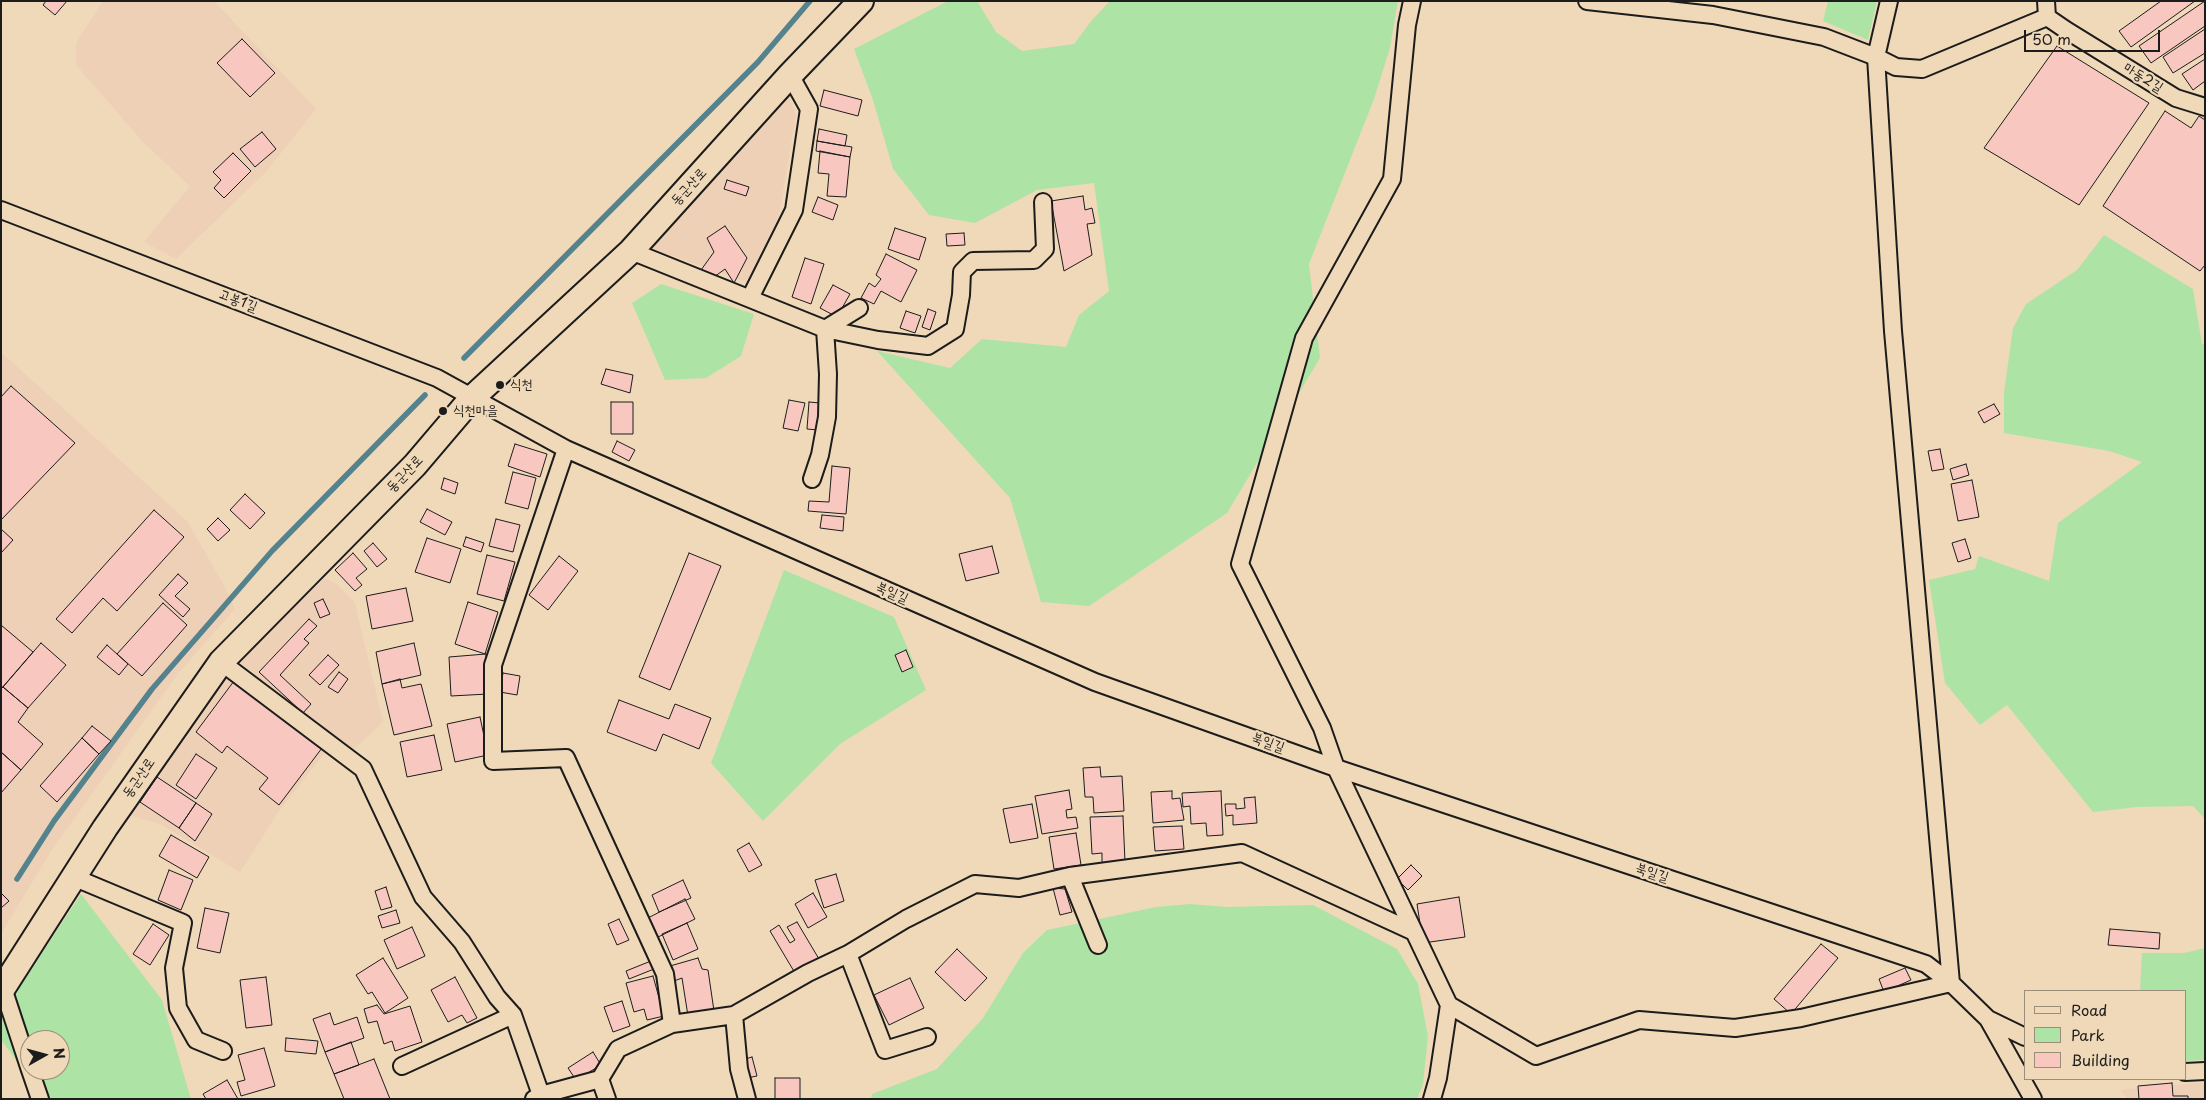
<!DOCTYPE html>
<html>
<head>
<meta charset="utf-8">
<style>
  body { margin:0 }
  #map { position:relative; width:2206px; height:1100px; overflow:hidden; background:#f0d9b8; font-family:"Playpen Sans",sans-serif }
  canvas { display:block }
  .frame { position:absolute; inset:0; border:2px solid #1c1c1c; pointer-events:none }
  .legend { position:absolute; left:2024px; top:990px; width:162px; height:90px; box-sizing:border-box; background:#f0d9b8; border:1px solid #9b8d7a; margin:0; padding:6px 9px; list-style:none; font-size:15px; color:#1c1c1c }
  .legend li { display:flex; align-items:center; gap:10px; height:25px }
  .legend b { width:25px; border:1px solid #9b8d7a }
  .north { position:absolute; left:20px; top:1030px; width:50px; height:50px; box-sizing:border-box; background:#f0d9b8; border:1px solid #9b8d7a; border-radius:50%; rotate:83deg; font-size:14px; font-weight:700; line-height:20px; text-align:center; color:#1c1c1c }
  .north::after { content:''; display:block; margin:auto; width:18px; height:22px; background:#1c1c1c; clip-path:polygon(50% 0,100% 100%,50% 72%,0 100%) }
  .scale { position:absolute; left:2024px; top:30px; width:136px; height:22px; box-sizing:border-box; border:2px solid #1c1c1c; border-top:0; padding-left:6px; font-size:15px; line-height:18px; white-space:nowrap; color:#1c1c1c; -webkit-text-stroke:4px #f0d9b8; paint-order:stroke }
</style>
</head>
<body>
<div id="map">
<canvas width="2206" height="1100"></canvas>
<div class="frame"></div>
<ul class="legend">
<li><b style="height:6px;background:#f0d9b8"></b>Road</li>
<li><b style="height:14px;background:#aee3a6"></b>Park</li>
<li><b style="height:14px;background:#f8c8c0"></b>Building</li>
</ul>
<div class="north">N</div>
<div class="scale">50 m</div>
</div>
<script>
const ctx = document.querySelector('canvas').getContext('2d');
ctx.lineJoin = 'round';
function fillPath(path, color) { ctx.fillStyle = color; ctx.fill(path, 'evenodd'); }
const shape = rows => new Path2D(rows.map(r => 'M' + r).join(''));
function trace(path, color, width, dash) { ctx.strokeStyle = color; ctx.lineWidth = width; ctx.lineCap = dash ? 'butt' : 'round'; ctx.setLineDash(dash || []); ctx.stroke(path); }
function drawText(font, color, halo, rows, align = 'center') {
  ctx.font = font + ' "Playpen Sans","Poor Story",sans-serif'; ctx.lineWidth = 4.5; ctx.setLineDash([]); ctx.textBaseline = 'middle'; ctx.strokeStyle = halo; ctx.fillStyle = color; for (const [text, x, y, turn = 0] of rows) {
    ctx.save(); ctx.translate(x, y); ctx.rotate((+turn || 0) * Math.PI / 180); ctx.textAlign = isNaN(turn) ? turn : align; if (halo) ctx.strokeText(text, 0, 0); ctx.fillText(text, 0, 0); ctx.restore();
  }
}
const built = shape([
  [103,1,214,1,316,109,265,173,176,259,144,242,190,186,144,143,76,65,76,43],
  [789,96,796,115,779,216,746,282,647,247],
  [1,352,187,521,224,585,235,609,177,675,51,851,1,934],
  [325,578,338,585,355,603,383,722,353,750,326,751,279,811,240,872,160,824,124,814,224,672],
  [2205,1082,2205,1099,2127,1099,2120,1090]
]);
const green = shape([
  [948,1,977,1,996,32,1022,51,1074,44,1092,20,1110,1,1398,1,1390,48,1374,99,1309,264,1320,358,1227,513,1089,606,1041,602,1010,498,877,351,950,368,982,339,1066,347,1079,315,1109,291,1094,183,1037,190,975,223,929,215,893,169,873,100,854,49],
  [1828,1,1877,1,1868,40,1823,21],
  [2104,235,2193,289,2202,344,2205,345,2205,819,2193,806,2137,807,2093,812,2007,705,1980,725,1945,683,1929,580,1975,569,1979,556,2049,581,2058,523,2142,462,2109,451,2004,433,2004,392,2013,328,2026,304,2077,270],
  [661,284,754,314,741,356,706,378,665,380,632,303],
  [784,570,894,617,926,690,840,744,763,821,711,763],
  [81,894,162,1000,191,1099,46,1099,1,1040,1,1015],
  [30,1040,60,1040,60,1070,30,1070],
  [1190,904,1227,907,1313,905,1397,949,1418,984,1428,1036,1423,1084,1417,1099,871,1099,872,1094,937,1069,983,1018,1023,953,1047,930,1156,907],
  [2205,948,2205,1060,2185,1061,2185,991,2140,991,2142,953,2184,953]
]);
const stream = shape([
  [464,358,758,62,810,1],
  [17,879,54,821,152,689,272,551,425,395]
]);
const building = shape([
  [46,1,67,1,55,15,43,5,46,1],
  [2161,1,2195,1,2131,47,2119,31,2161,1],
  [2205,1,2205,26,2151,63,2139,46,2205,1],
  [2205,29,2205,53,2173,73,2163,57,2205,29],
  [242,39,275,73,250,97,217,63,242,39],
  [2057,46,2149,103,2079,205,1984,148,2057,46],
  [2205,59,2205,81,2193,90,2182,74,2205,59],
  [824,90,862,100,858,116,820,106,824,90],
  [2165,111,2191,128,2199,116,2205,120,2205,265,2200,271,2103,206,2165,111],
  [819,129,847,135,845,146,817,141,819,129],
  [262,132,276,149,255,167,240,149,262,132],
  [817,141,852,147,850,157,816,151,817,141],
  [820,151,850,157,846,197,827,196,829,174,818,173,820,151],
  [233,153,251,171,224,198,214,188,221,180,213,172,233,153],
  [727,180,749,187,746,196,724,189,727,180],
  [1083,196,1085,210,1092,208,1095,223,1087,224,1092,255,1064,271,1051,201,1083,196],
  [818,197,838,205,833,220,812,212,818,197],
  [725,226,747,258,734,283,725,269,714,277,701,270,714,252,707,238,725,226],
  [895,228,926,238,919,260,888,249,895,228],
  [964,233,965,245,947,246,946,234,964,233],
  [886,254,917,270,901,302,881,291,874,304,861,298,869,283,875,287,881,279,876,275,886,254],
  [805,258,824,264,811,304,792,297,805,258],
  [833,285,850,294,837,317,820,308,833,285],
  [928,309,936,312,930,330,922,327,928,309],
  [906,311,921,316,915,333,900,328,906,311],
  [606,369,633,375,630,393,601,384,606,369],
  [11,386,75,443,1,520,1,397,11,386],
  [789,400,805,403,798,431,783,428,789,400],
  [611,402,633,402,633,434,611,434,611,402],
  [809,402,820,403,818,430,807,429,809,402],
  [1994,404,2000,414,1984,423,1978,412,1994,404],
  [617,441,635,450,629,461,612,452,617,441],
  [515,444,547,454,540,477,508,466,515,444],
  [1940,449,1944,469,1932,471,1928,451,1940,449],
  [1966,464,1969,475,1953,480,1950,469,1966,464],
  [832,466,850,468,846,514,808,511,809,501,829,502,832,466],
  [513,472,536,478,528,509,505,503,513,472],
  [444,478,458,483,455,494,441,489,444,478],
  [1972,480,1979,517,1958,521,1951,484,1972,480],
  [245,494,265,513,250,529,230,510,245,494],
  [427,509,452,522,445,535,420,522,427,509],
  [154,510,184,537,117,611,103,598,72,633,56,619,154,510],
  [822,515,844,517,843,531,820,528,822,515],
  [218,518,230,530,218,541,207,529,218,518],
  [496,519,520,525,513,552,489,546,496,519],
  [1,529,13,540,1,553,1,529],
  [466,537,484,543,481,552,463,546,466,537],
  [427,538,461,549,450,583,415,572,427,538],
  [1965,539,1971,558,1958,562,1952,543,1965,539],
  [373,543,387,559,377,567,364,551,373,543],
  [992,546,999,573,966,581,959,554,992,546],
  [353,553,367,569,356,578,362,585,355,591,335,570,353,553],
  [689,553,721,566,670,690,639,677,689,553],
  [487,555,515,562,504,601,477,594,487,555],
  [559,556,578,571,548,610,529,595,559,556],
  [178,574,188,583,175,596,190,609,183,617,159,595,178,574],
  [406,588,413,621,372,629,366,596,406,588],
  [323,599,330,614,320,618,314,603,323,599],
  [468,602,498,612,485,654,455,644,468,602],
  [163,603,187,625,142,676,117,654,163,603],
  [309,619,317,626,304,639,309,643,280,675,311,704,303,713,259,672,309,619],
  [1,625,33,652,1,689,1,625],
  [41,643,66,665,28,708,3,687,41,643],
  [414,643,421,675,382,684,376,652,414,643],
  [107,645,128,664,119,675,97,657,107,645],
  [906,650,913,667,902,672,895,655,906,650],
  [486,654,488,694,451,696,449,657,486,654],
  [328,655,339,665,320,685,309,675,328,655],
  [339,672,348,679,338,693,328,687,339,672],
  [503,673,520,676,517,695,500,692,503,673],
  [400,679,402,688,421,684,432,726,394,735,382,684,400,679],
  [234,681,322,748,279,805,259,789,268,778,227,746,222,753,196,732,234,681],
  [3,687,28,708,18,722,43,744,21,770,1,752,1,689,3,687],
  [619,700,669,719,675,704,711,718,699,749,663,734,656,751,607,732,619,700],
  [480,717,488,755,455,762,447,724,480,717],
  [92,726,111,741,99,754,82,738,92,726],
  [434,735,442,770,407,777,400,742,434,735],
  [82,738,99,754,57,802,40,786,82,738],
  [1,752,21,770,1,793,1,752],
  [196,754,217,768,196,799,176,785,196,754],
  [1100,767,1101,777,1122,776,1124,811,1094,813,1093,797,1085,797,1083,768,1100,767],
  [157,777,196,803,179,828,140,802,157,777],
  [1069,790,1072,809,1066,810,1067,818,1076,817,1078,828,1042,834,1035,796,1069,790],
  [1172,791,1172,799,1180,798,1184,820,1153,823,1151,792,1172,791],
  [1221,791,1223,835,1207,836,1206,823,1191,824,1190,806,1183,807,1182,793,1221,791],
  [1255,797,1257,823,1233,825,1233,815,1226,816,1225,804,1236,804,1236,809,1245,808,1244,798,1255,797],
  [196,803,212,814,195,841,179,828,196,803],
  [1032,804,1038,838,1010,843,1003,809,1032,804],
  [1123,816,1125,862,1102,863,1102,853,1092,854,1090,817,1123,816],
  [1182,826,1184,849,1155,851,1153,827,1182,826],
  [1076,833,1081,865,1054,869,1049,837,1076,833],
  [171,835,209,857,197,878,159,856,171,835],
  [749,843,762,865,749,872,737,850,749,843],
  [1411,865,1422,876,1408,890,1397,879,1411,865],
  [169,870,193,880,181,910,158,900,169,870],
  [836,874,844,901,824,908,815,880,836,874],
  [683,880,691,898,659,912,652,895,683,880],
  [386,887,392,907,381,910,375,891,386,887],
  [1053,888,1065,889,1072,912,1060,915,1053,888],
  [1,893,9,901,1,908,1,893],
  [813,893,827,917,808,928,795,904,813,893],
  [1459,897,1465,937,1423,943,1417,904,1459,897],
  [685,899,695,919,654,939,644,920,685,899],
  [205,908,229,913,220,953,197,948,205,908],
  [396,910,400,923,382,928,378,916,396,910],
  [619,919,629,940,617,945,608,924,619,919],
  [797,922,819,959,795,973,770,931,779,925,790,943,795,940,787,927,797,922],
  [687,923,698,949,673,960,662,934,687,923],
  [153,924,169,935,150,965,133,954,153,924],
  [412,927,425,956,397,969,384,940,412,927],
  [2110,929,2160,933,2159,949,2108,945,2110,929],
  [1821,944,1838,958,1791,1014,1774,999,1821,944],
  [957,949,987,978,965,1001,935,972,957,949],
  [383,958,408,998,385,1013,372,992,368,994,356,975,383,958],
  [698,958,702,969,708,970,714,1011,688,1016,682,978,674,981,670,966,698,958],
  [651,961,654,969,629,979,626,971,651,961],
  [1905,968,1911,980,1884,992,1879,979,1905,968],
  [653,976,664,1016,647,1020,644,1009,634,1012,626,983,653,976],
  [266,977,272,1025,246,1028,240,980,266,977],
  [455,977,477,1018,467,1023,462,1015,448,1022,431,990,455,977],
  [910,978,924,1008,889,1025,874,995,910,978],
  [622,1001,630,1026,613,1032,604,1007,622,1001],
  [377,1005,384,1014,410,1006,422,1042,395,1051,392,1041,384,1044,377,1021,368,1023,364,1009,377,1005],
  [330,1013,334,1025,357,1017,364,1038,325,1052,313,1019,330,1013],
  [286,1038,318,1041,316,1054,285,1051,286,1038],
  [351,1042,359,1065,334,1074,325,1052,351,1042],
  [264,1048,275,1086,241,1096,237,1082,245,1080,238,1055,264,1048],
  [593,1052,601,1065,576,1080,568,1068,593,1052],
  [752,1057,757,1076,747,1078,742,1060,752,1057],
  [374,1059,390,1099,344,1099,334,1074,374,1059],
  [775,1078,800,1078,800,1099,775,1099,775,1078],
  [227,1080,238,1099,206,1099,203,1094,227,1080],
  [2172,1083,2173,1096,2188,1096,2188,1099,2139,1099,2138,1086,2172,1083]
]);
const street = shape([
  [1412,1,1407,25,1392,179,1304,338,1240,564,1322,728,1336,768,1449,1005,1438,1078,1432,1099],
  [1587,1,1713,15,1824,37,1876,57,1896,67,1922,69,2047,17],
  [2046,1,2047,17,2066,30,2176,98,2205,107],
  [1,210,437,378,566,449,1095,682,1336,768,1926,964,1951,983,1988,1019,2033,1099],
  [631,251,825,329,859,308],
  [750,298,794,210,809,109,790,75],
  [566,449,493,665,493,761,566,758,665,974,672,1024,734,1015,808,973,848,954],
  [812,479,820,455,827,417,828,374,825,329,878,340,928,346,955,329,961,295,962,272,973,261,1034,260,1045,249,1043,202],
  [221,662,363,769,423,897,462,942,497,997,513,1015,541,1095],
  [1070,876,1098,945],
  [73,877,183,923,174,968,178,1008,196,1040,223,1051],
  [3,988,30,1070],
  [1449,1005,1536,1056,1639,1020,1735,1028,1801,1018,1951,983,1893,331,1876,57,1889,1],
  [734,1015,739,1069,747,1099],
  [1988,1019,2025,1037],
  [927,1037,885,1050,848,954,906,919,975,884,1019,888,1070,876,1242,853,1414,932],
  [402,1066,513,1015],
  [30,1070,40,1099],
  [2185,1072,2205,1071],
  [534,1099,541,1095,600,1079],
  [607,1099,600,1079,618,1049,672,1024]
]);
const secondary = shape([
  [1,991,105,828,221,662,415,465,472,398,631,251,790,75,861,1]
]);
const markers = [
  [500,385,5,"#1c1c1c"],
  [443,411,5,"#1c1c1c"]
];
const streetNames = [
  ["마동2길",2143,78,32],
  ["동군산로",689,187,-48],
  ["고봉1길",238,301,21],
  ["동군산로",405,474,-46],
  ["북일길",892,593,24],
  ["북일길",1268,743,20],
  ["동군산로",139,778,-55],
  ["북일길",1652,873,18]
];
const poiNames = [
  ["식천",510,385],
  ["식천마을",453,411]
];
fillPath(built, '#eed0b7');
fillPath(green, '#aee3a6');
trace(stream, '#54828d', 5.5);
fillPath(building, '#f8c8c0');
trace(building, '#1c1c1c', 1);
trace(street, '#1c1c1c', 20);
trace(secondary, '#1c1c1c', 28);
trace(street, '#f0d9b8', 16);
trace(secondary, '#f0d9b8', 24);
for (const [x, y, r, color] of markers) { const dot = new Path2D(); dot.arc(x, y, r, 0, 2 * Math.PI); ctx.fillStyle = color; ctx.fill(dot); trace(dot, '#f0d9b8', 2); }
drawText('14px', '#1c1c1c', '#f0d9b8', streetNames);
drawText('14px', '#1c1c1c', '#f0d9b8', poiNames, 'left');
</script>
</body>
</html>
